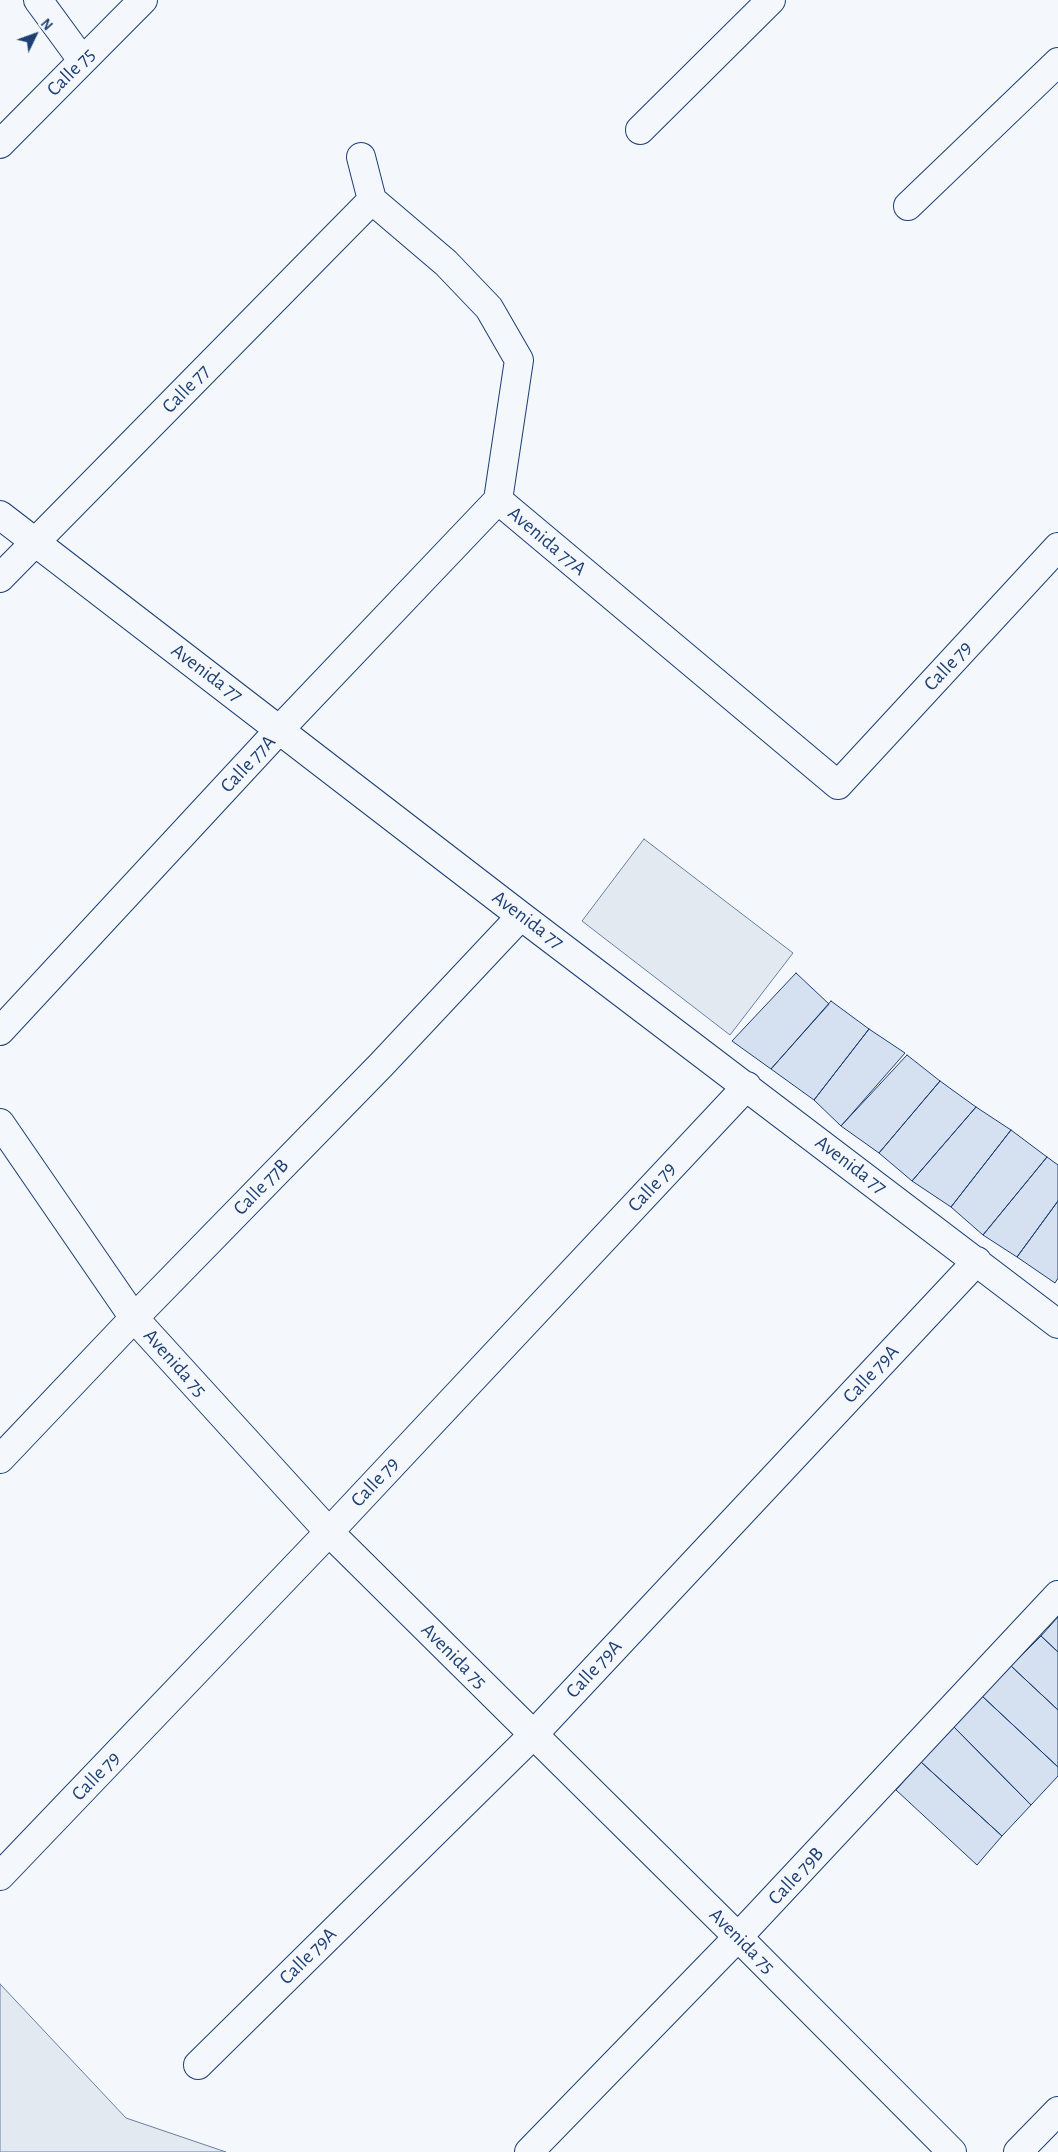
<!DOCTYPE html>
<html>
<head>
<meta charset="utf-8">
<style>
  body { margin:0 }
  #map { position:relative; width:1058px; height:2152px; overflow:hidden; background:#f4f7fb; font-family:"Alegreya Sans",sans-serif }
  canvas { display:block }
  .north { position:absolute; left:10px; top:10px; width:50px; height:50px; -webkit-text-stroke:4px #f4f7fb; paint-order:stroke; rotate:48deg; font-size:14px; font-weight:700; line-height:20px; text-align:center; color:#1d3f73 }
  .north::after { content:''; display:block; margin:auto; width:18px; height:22px; background:#1d3f73; clip-path:polygon(50% 0,100% 100%,50% 72%,0 100%) }
</style>
</head>
<body>
<div id="map">
<canvas width="1058" height="2152"></canvas>
<div class="north">N</div>
</div>
<script>
const ctx = document.querySelector('canvas').getContext('2d');
ctx.lineJoin = 'round';
function fillPath(path, color) { ctx.fillStyle = color; ctx.fill(path, 'evenodd'); }
const shape = rows => new Path2D(rows.map(r => 'M' + r).join(''));
function trace(path, color, width, dash) { ctx.strokeStyle = color; ctx.lineWidth = width; ctx.lineCap = dash ? 'butt' : 'round'; ctx.setLineDash(dash || []); ctx.stroke(path); }
function drawText(font, color, halo, rows, align = 'center') {
  ctx.font = font + ' "Alegreya Sans",sans-serif'; ctx.lineWidth = 4; ctx.setLineDash([]); ctx.textBaseline = 'middle'; ctx.strokeStyle = halo; ctx.fillStyle = color; for (const [text, x, y, turn = 0] of rows) {
    ctx.save(); ctx.translate(x, y); ctx.rotate((+turn || 0) * Math.PI / 180); ctx.textAlign = isNaN(turn) ? turn : align; if (halo) ctx.strokeText(text, 0, 0); ctx.fillText(text, 0, 0); ctx.restore();
  }
}
const green = shape([
  [644,839,793,953,730,1035,582,921,644,839],
  [0,1984,126,2118,226,2152,0,2152,0,1984]
]);
const building = shape([
  [796,973,829,1004,771,1069,732,1041,796,973],
  [831,1001,869,1029,814,1100,771,1069,831,1001],
  [869,1029,905,1053,841,1126,814,1100,869,1029],
  [907,1055,940,1081,879,1153,841,1126,907,1055],
  [940,1081,976,1107,912,1181,879,1153,940,1081],
  [976,1107,1011,1130,951,1207,912,1181,976,1107],
  [1011,1130,1047,1157,983,1235,951,1207,1011,1130],
  [1047,1157,1058,1165,1058,1201,1017,1257,983,1235,1047,1157],
  [1058,1201,1058,1278,1055,1283,1017,1257,1058,1201],
  [1058,1617,1058,1652,1041,1636,1058,1617],
  [1041,1636,1058,1652,1058,1710,1011,1666,1041,1636],
  [1011,1666,1058,1710,1058,1767,982,1696,1011,1666],
  [982,1696,1058,1767,1058,1776,1031,1805,954,1727,982,1696],
  [954,1727,1031,1805,1002,1836,921,1762,954,1727],
  [921,1762,1002,1836,977,1865,896,1790,921,1762]
]);
const street = shape([
  [38,0,82,60],
  [640,130,771,0],
  [0,144,143,0],
  [361,157,372,200,446,263,489,308,519,360,498,500,838,785,1058,547],
  [908,206,1058,62],
  [0,515,521,916,1058,1324],
  [0,578,372,200],
  [0,1031,280,729,498,500],
  [0,1123,134,1318,329,1532,738,1937,952,2152],
  [0,1459,134,1318,381,1065,521,916],
  [0,1876,329,1532,747,1086],
  [198,2065,534,1734,977,1261],
  [529,2152,738,1937,1058,1595],
  [1018,2152,1058,2111]
]);
const streetNames = [
  ["Calle 75",71,72,-45],
  ["Calle 77",186,389,-46],
  ["Avenida 77A",547,541,40],
  ["Calle 79",948,666,-47],
  ["Avenida 77",207,673,37],
  ["Calle 77A",248,764,-47],
  ["Avenida 77",528,920,37],
  ["Avenida 77",851,1165,37],
  ["Calle 77B",261,1187,-46],
  ["Calle 79",652,1187,-47],
  ["Avenida 75",175,1363,48],
  ["Calle 79A",871,1374,-47],
  ["Calle 79",375,1482,-47],
  ["Avenida 75",454,1656,45],
  ["Calle 79A",594,1669,-47],
  ["Calle 79",96,1776,-46],
  ["Calle 79B",796,1876,-47],
  ["Avenida 75",742,1941,45],
  ["Calle 79A",308,1956,-45]
];
fillPath(green, '#e3e9f0');
trace(green, '#687fa3', 1);
fillPath(building, '#d5e0f0');
trace(building, '#1d3f73', 1);
trace(street, '#1d3f73', 30);
trace(street, '#f4f7fb', 28);
drawText('20px', '#1d3f73', '#f4f7fb', streetNames);
</script>
</body>
</html>
